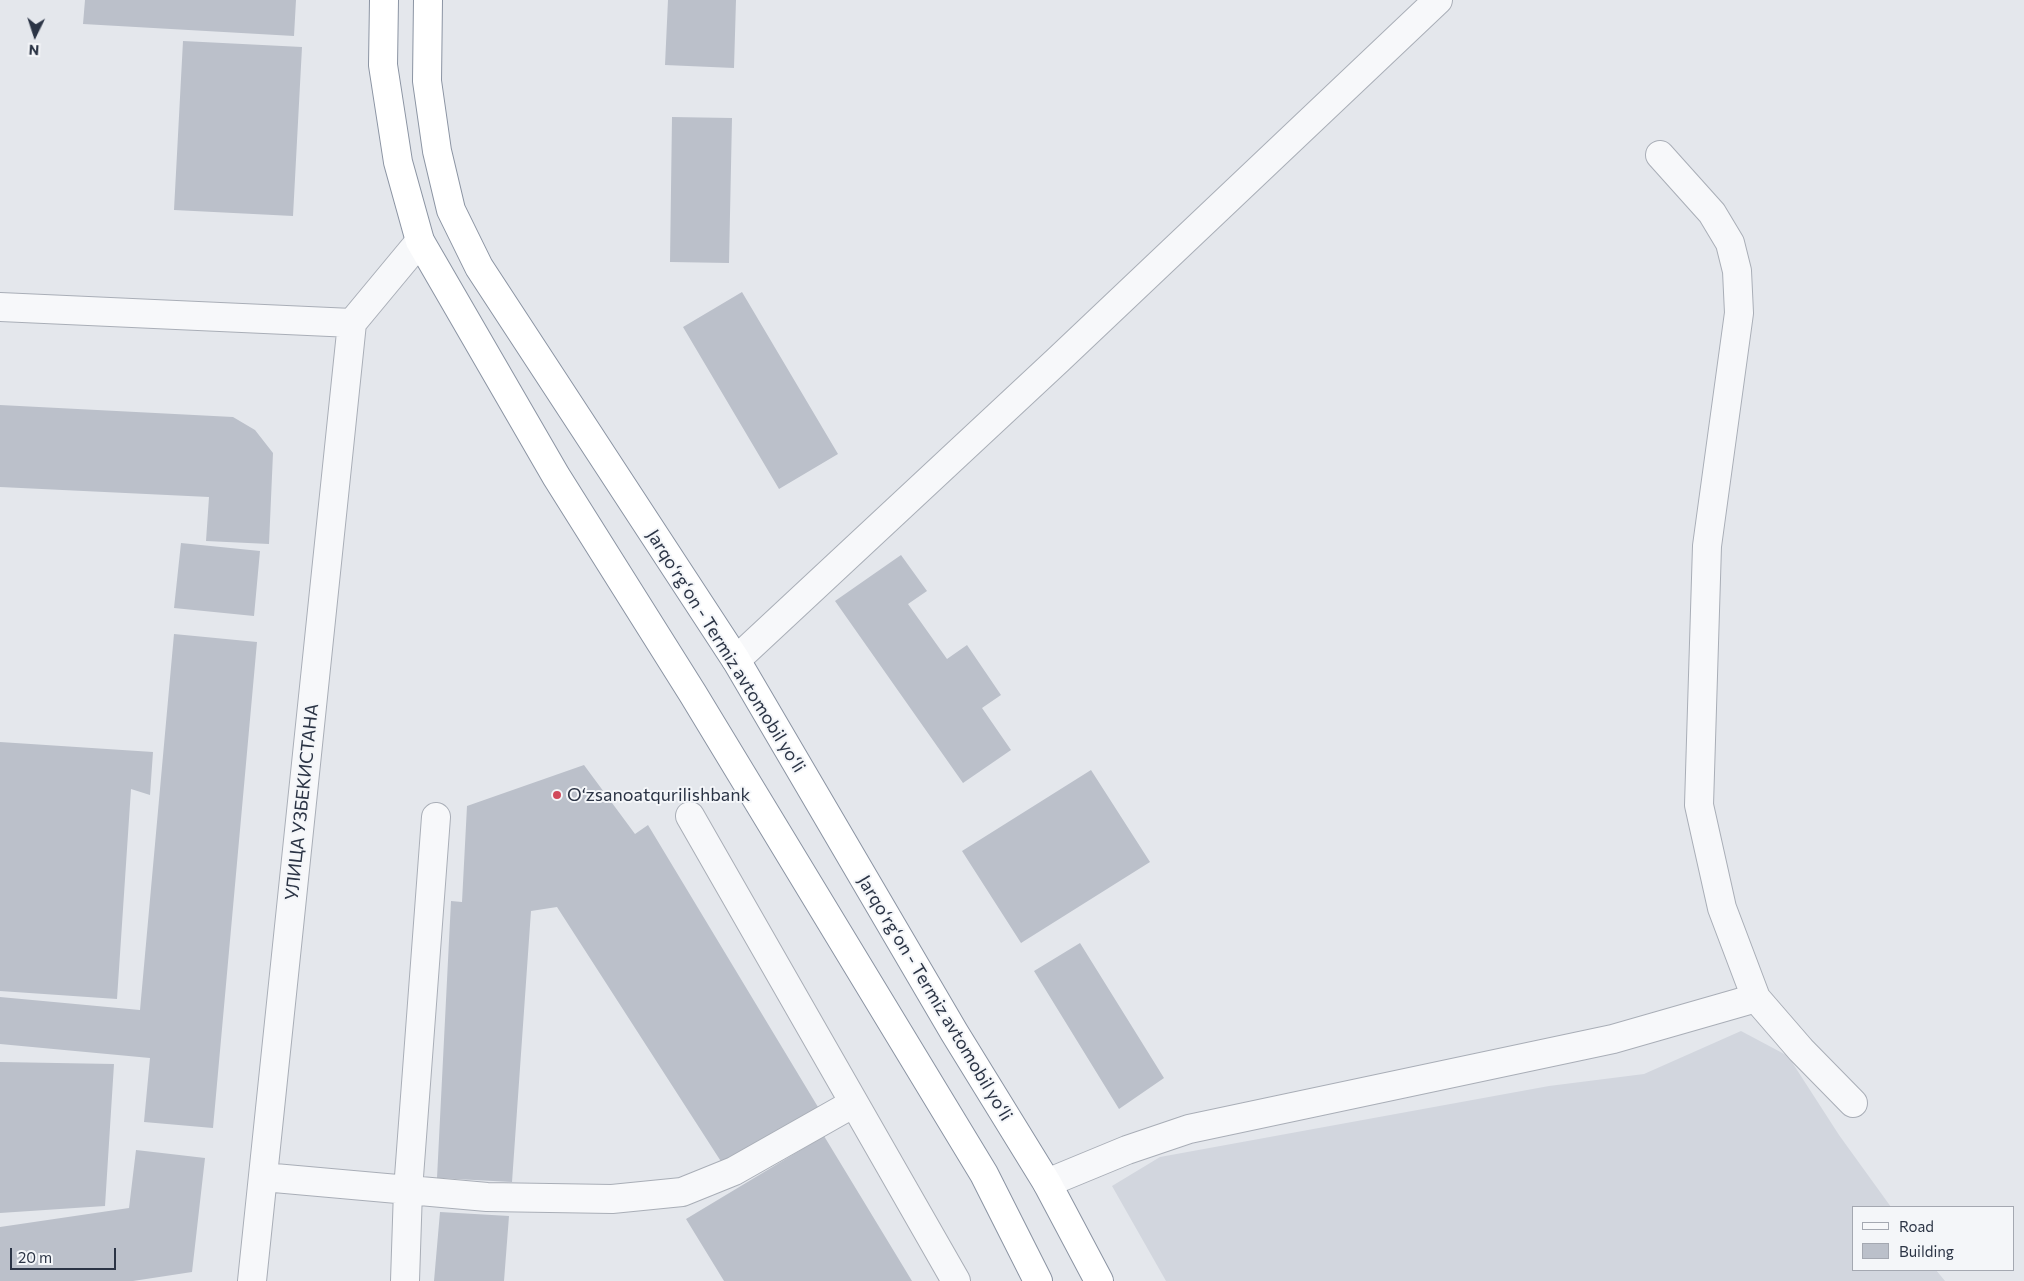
<!DOCTYPE html>
<html>
<head>
<meta charset="utf-8">
<style>
  body { margin:0 }
  #map { position:relative; width:2024px; height:1281px; overflow:hidden; background:#e4e7ec; font-family:Commissioner,sans-serif }
  canvas { display:block }
  .legend { position:absolute; left:1852px; top:1206px; width:162px; height:65px; box-sizing:border-box; background:#f4f6f9; border:1px solid #a4a8b1; margin:0; padding:6px 9px; list-style:none; font-size:15px; color:#2b3445 }
  .legend li { display:flex; align-items:center; gap:10px; height:25px }
  .legend b { width:25px; border:1px solid #a4a8b1 }
  .north { position:absolute; left:10px; top:10px; width:50px; height:50px; -webkit-text-stroke:4px #f4f6f9; paint-order:stroke; rotate:184deg; font-size:14px; font-weight:700; line-height:20px; text-align:center; color:#2b3445 }
  .north::after { content:''; display:block; margin:auto; width:18px; height:22px; background:#2b3445; clip-path:polygon(50% 0,100% 100%,50% 72%,0 100%) }
  .scale { position:absolute; left:10px; top:1248px; width:106px; height:22px; box-sizing:border-box; border:2px solid #2b3445; border-top:0; padding-left:6px; font-size:15px; line-height:18px; white-space:nowrap; color:#2b3445; -webkit-text-stroke:4px #f4f6f9; paint-order:stroke }
</style>
</head>
<body>
<div id="map">
<canvas width="2024" height="1281"></canvas>
<ul class="legend">
<li><b style="height:6px;background:#f7f8fa"></b>Road</li>
<li><b style="height:14px;background:#bbc0ca"></b>Building</li>
</ul>
<div class="north">N</div>
<div class="scale">20 m</div>
</div>
<script>
const ctx = document.querySelector('canvas').getContext('2d');
ctx.lineJoin = 'round';
function fillPath(path, color) { ctx.fillStyle = color; ctx.fill(path, 'evenodd'); }
const shape = rows => new Path2D(rows.map(r => 'M' + r).join(''));
function trace(path, color, width, dash) { ctx.strokeStyle = color; ctx.lineWidth = width; ctx.lineCap = dash ? 'butt' : 'round'; ctx.setLineDash(dash || []); ctx.stroke(path); }
function drawText(font, color, halo, rows, align = 'center') {
  ctx.font = font + ' Commissioner,sans-serif'; ctx.lineWidth = 4; ctx.setLineDash([]); ctx.textBaseline = 'middle'; ctx.strokeStyle = halo; ctx.fillStyle = color; for (const [text, x, y, turn = 0] of rows) {
    ctx.save(); ctx.translate(x, y); ctx.rotate((+turn || 0) * Math.PI / 180); ctx.textAlign = isNaN(turn) ? turn : align; if (halo) ctx.strokeText(text, 0, 0); ctx.fillText(text, 0, 0); ctx.restore();
  }
}
const built = shape([
  [1741,1031,1788,1056,1839,1135,1891,1207,1853,1207,1853,1270,1936,1270,1945,1281,1166,1281,1112,1186,1160,1157,1549,1086,1644,1074]
]);
const building = shape([
  [85,0,296,0,294,36,83,24],
  [668,0,736,0,734,68,665,65],
  [183,41,302,47,293,216,174,210],
  [672,117,732,118,729,263,670,262],
  [742,292,838,454,779,489,683,327],
  [0,405,233,417,255,430,273,453,269,544,206,541,209,497,0,487],
  [181,543,260,551,254,616,174,608],
  [901,555,927,591,908,604,947,659,967,645,1001,695,982,708,1011,750,963,783,835,601],
  [174,634,257,642,213,1128,144,1122,150,1058,0,1044,0,997,140,1010],
  [0,742,153,752,150,795,131,789,117,999,0,991],
  [584,765,635,834,648,825,818,1107,722,1163,557,907,531,911,512,1182,437,1178,451,901,462,902,467,806],
  [1091,770,1150,862,1021,943,962,851],
  [1080,943,1164,1078,1119,1109,1034,971],
  [0,1062,114,1064,105,1206,0,1213],
  [824,1136,912,1281,724,1281,686,1219],
  [136,1150,205,1158,192,1272,133,1281,0,1281,0,1227,129,1208],
  [440,1212,509,1216,504,1281,434,1281]
]);
const minor = shape([
  [1660,155,1712,213,1730,243,1737,271,1739,313,1707,546,1699,805,1722,908,1756,998,1801,1050,1853,1103],
  [0,307,352,323,420,241],
  [736,660,1058,360,1438,0],
  [690,816,956,1281],
  [263,1177,487,1197,612,1199,682,1192,734,1171,854,1103],
  [1047,1183,1127,1150,1189,1129,1613,1039,1756,998],
  [252,1281,352,323],
  [405,1281,408,1190,436,817]
]);
const highway = shape([
  [384,0,383,65,398,162,420,241,556,476,693,694,984,1174,1038,1281],
  [428,0,427,81,437,151,451,210,479,267,736,660,954,1032,1047,1183,1099,1281]
]);
const markers = [
  [557,795,5,"#d1495b"]
];
const streetNames = [
  ["Jarqoʻrgʻon - Termiz avtomobil yoʻli",726,651,58],
  ["УЛИЦА УЗБЕКИСТАНА",302,802,-84],
  ["Jarqoʻrgʻon - Termiz avtomobil yoʻli",935,998,59]
];
const poiNames = [
  ["Oʻzsanoatqurilishbank",567,795]
];
fillPath(built, '#d2d6de');
fillPath(building, '#bbc0ca');
trace(minor, '#a9aeb7', 30);
trace(highway, '#8b94a3', 30);
trace(minor, '#f7f8fa', 28);
trace(highway, '#fff', 28);
for (const [x, y, r, color] of markers) { const dot = new Path2D(); dot.arc(x, y, r, 0, 2 * Math.PI); ctx.fillStyle = color; ctx.fill(dot); trace(dot, '#f4f6f9', 2); }
drawText('18px', '#2b3445', '#f4f6f9', streetNames);
drawText('18px', '#2b3445', '#f4f6f9', poiNames, 'left');
</script>
</body>
</html>
